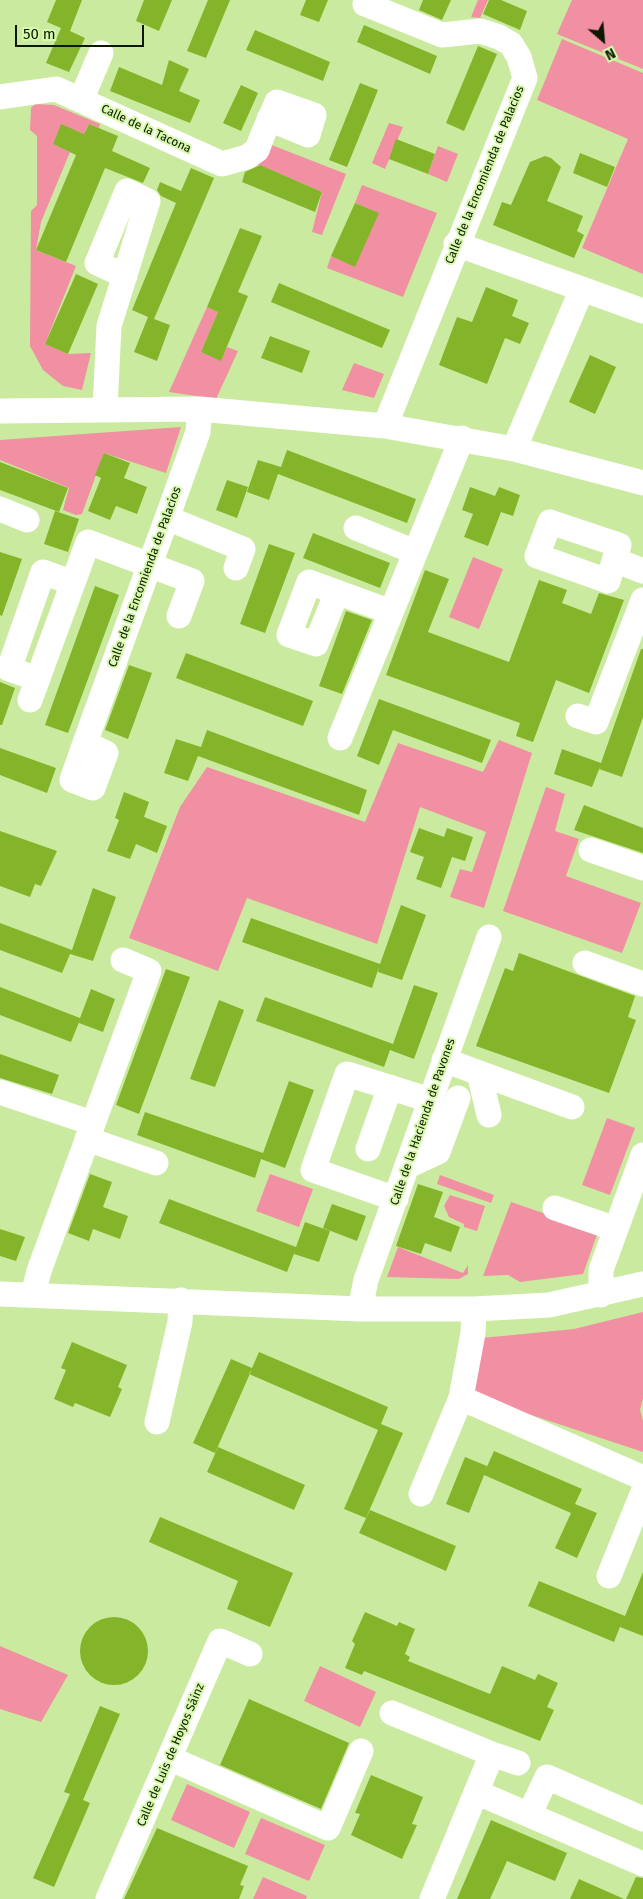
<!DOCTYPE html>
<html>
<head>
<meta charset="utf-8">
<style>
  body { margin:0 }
  #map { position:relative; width:643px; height:1899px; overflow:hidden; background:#caeb9f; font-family:"Fira Sans",sans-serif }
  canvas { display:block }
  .north { position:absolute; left:578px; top:15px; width:50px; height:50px; -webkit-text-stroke:4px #d7f9ac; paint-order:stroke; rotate:153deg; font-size:14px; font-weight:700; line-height:20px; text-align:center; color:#0d1800 }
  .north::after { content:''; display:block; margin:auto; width:18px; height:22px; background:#0d1800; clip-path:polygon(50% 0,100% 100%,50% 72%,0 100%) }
  .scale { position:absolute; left:15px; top:25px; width:129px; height:22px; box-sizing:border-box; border:2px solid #0d1800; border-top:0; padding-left:6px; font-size:15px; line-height:18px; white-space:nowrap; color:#0d1800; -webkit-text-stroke:4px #d7f9ac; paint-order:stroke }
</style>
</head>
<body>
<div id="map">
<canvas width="643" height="1899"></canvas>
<div class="north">N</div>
<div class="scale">50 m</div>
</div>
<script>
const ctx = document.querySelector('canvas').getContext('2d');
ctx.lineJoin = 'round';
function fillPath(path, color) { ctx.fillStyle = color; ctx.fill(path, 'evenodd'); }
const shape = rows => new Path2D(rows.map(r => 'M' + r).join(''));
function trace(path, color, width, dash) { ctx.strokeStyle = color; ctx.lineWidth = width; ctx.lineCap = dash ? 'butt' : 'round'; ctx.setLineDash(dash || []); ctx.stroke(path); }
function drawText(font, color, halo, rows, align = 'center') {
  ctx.font = font + ' "Fira Sans",sans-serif'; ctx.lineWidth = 4; ctx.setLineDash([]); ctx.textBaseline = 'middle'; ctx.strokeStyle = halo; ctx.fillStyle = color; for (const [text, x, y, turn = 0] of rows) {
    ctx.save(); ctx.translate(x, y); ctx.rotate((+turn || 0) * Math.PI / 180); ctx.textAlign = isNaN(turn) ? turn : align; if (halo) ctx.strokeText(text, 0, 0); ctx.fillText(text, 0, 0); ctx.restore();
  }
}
const green = shape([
  [478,0,488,0,480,18,471,17],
  [572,0,643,0,643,69,557,34],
  [562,39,643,73,643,274,582,248,628,139,537,100],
  [35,104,54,105,100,124,99,128,89,124,84,134,61,125,53,144,70,152,41,222,36,250,76,266,45,344,68,354,91,353,82,390,63,386,43,370,30,346,31,211,37,205,37,136,30,130,31,108],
  [389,123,403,127,385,169,372,163],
  [269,144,346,174,322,235,312,232,322,192,257,164],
  [438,146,458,154,447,182,428,174],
  [362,185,437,213,403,297,327,268,331,256,355,266,378,213,355,203],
  [207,307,218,312,201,352,221,360,227,347,238,351,216,399,169,392],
  [354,363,384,374,374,398,342,390],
  [181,427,166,473,104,453,82,514,76,515,63,510,69,488,0,460,0,440],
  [473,557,503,569,479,629,449,617],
  [499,740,532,753,484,908,450,897,460,869,472,872,486,832,420,807,377,944,247,898,218,971,129,938,180,807,207,767,365,822,398,743,483,772],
  [546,787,565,794,555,831,579,839,566,876,641,903,622,953,503,911],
  [607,1118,635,1128,610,1195,582,1185],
  [270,1174,313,1189,299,1227,256,1211],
  [440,1175,494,1195,491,1203,437,1184],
  [450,1195,485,1206,477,1231,464,1227,464,1224,449,1217,444,1206],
  [511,1202,598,1232,583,1274,520,1282,508,1275,483,1276],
  [398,1247,463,1273,468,1265,468,1274,459,1279,387,1277],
  [643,1312,643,1398,640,1410,643,1421,643,1452,477,1397,470,1385,482,1338,574,1329],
  [0,1646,68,1675,41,1722,0,1709],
  [320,1666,376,1692,360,1727,304,1701],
  [187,1784,250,1812,234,1848,171,1820],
  [261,1818,325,1845,309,1881,245,1854],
  [263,1877,307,1896,306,1899,253,1899]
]);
const building = shape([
  [56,0,82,0,70,31,85,38,69,72,46,63,61,28,47,22],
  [144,0,172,0,159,31,136,21],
  [208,0,230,0,206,58,187,51],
  [306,0,328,0,319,22,300,15],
  [423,0,451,0,442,20,419,10],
  [489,0,501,0,527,11,520,30,483,14],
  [364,25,437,56,430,74,357,42],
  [255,30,330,62,323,81,246,50],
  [478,46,497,54,464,131,446,123],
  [169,60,189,69,179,91,200,100,190,123,110,91,119,67,162,85],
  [360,83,378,90,347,167,329,160],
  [241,85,258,93,241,131,223,123],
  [61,124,84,134,89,124,118,136,112,151,150,168,143,183,105,168,66,262,36,250,76,155,53,144],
  [396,139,435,154,428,174,389,159],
  [580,153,615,167,607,187,573,173],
  [545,156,551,158,561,167,547,201,583,216,577,231,584,235,574,258,493,225,502,202,511,205,530,162],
  [260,165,322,192,315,212,242,182,245,172],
  [191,168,214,178,154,319,170,325,157,361,134,352,148,317,132,310,176,203,161,196,157,190,160,182,181,191],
  [355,203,379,213,355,267,331,256],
  [240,228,262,236,238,292,248,296,221,361,201,352,218,312,207,307],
  [76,274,98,284,68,354,45,344],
  [279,283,390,330,382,348,271,302],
  [486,287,518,300,512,316,529,323,520,344,505,338,487,384,439,365,457,317,472,322],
  [270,336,310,351,302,373,261,358],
  [590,355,616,367,595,414,569,402],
  [287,450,416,499,407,523,278,474,269,500,247,492,258,460,281,467],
  [104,453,130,463,124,478,147,487,137,514,116,506,110,520,88,511,101,478,95,475],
  [0,462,68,488,59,512,0,490],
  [227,480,248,487,237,518,216,510],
  [470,487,495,496,499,487,520,495,513,516,501,512,488,546,464,537,473,514,462,510],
  [55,511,79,519,68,552,44,544],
  [313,533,390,563,380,588,303,558],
  [269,544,295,553,265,633,240,624],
  [0,552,22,559,2,616,0,615],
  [425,570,449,579,428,632,509,662,539,580,567,590,562,603,591,614,599,593,624,600,589,693,556,680,533,742,516,736,520,723,386,675],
  [95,586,119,595,68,733,45,725],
  [346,611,372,620,342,694,319,686],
  [641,649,643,649,643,717,622,777,599,769,600,767,592,787,554,774,562,749,601,763],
  [186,653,313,701,303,726,176,678],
  [129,665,152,673,128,739,105,730],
  [0,682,15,688,2,725,0,725],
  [379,699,491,740,482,763,393,730,379,765,357,756],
  [207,730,367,790,359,815,198,756,188,781,164,773,176,739,201,747],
  [0,748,56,768,47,793,0,775],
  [124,792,149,802,144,817,167,826,157,853,136,844,130,859,107,851,119,820,115,818],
  [584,805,643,828,643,853,574,830],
  [419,828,444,837,447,828,473,837,465,861,452,857,441,888,416,879,424,857,410,852],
  [0,831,57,851,41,886,35,884,30,897,0,886],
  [93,888,116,897,93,961,70,954,62,973,0,950,0,923,72,950],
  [401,905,426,915,402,980,378,972,379,967,372,988,242,942,251,918,380,964],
  [519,953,635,996,628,1017,636,1020,609,1093,476,1046,505,968,513,971],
  [166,969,190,977,139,1114,116,1105],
  [414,985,438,993,414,1059,390,1050,384,1067,256,1021,265,997,393,1044],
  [0,987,80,1018,91,989,115,999,103,1032,79,1023,80,1020,71,1042,0,1015],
  [219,1000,244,1010,215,1087,190,1079],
  [0,1054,59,1075,52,1094,0,1078],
  [289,1081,314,1090,285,1168,261,1159,255,1178,137,1135,145,1112,263,1153],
  [90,1174,112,1182,103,1207,128,1216,120,1239,93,1229,89,1241,68,1233],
  [418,1184,443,1192,434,1217,460,1227,451,1252,425,1243,421,1254,396,1246],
  [169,1199,296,1247,305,1222,330,1231,319,1262,294,1254,295,1251,287,1272,159,1223],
  [332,1204,366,1216,357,1241,323,1228],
  [0,1229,25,1237,16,1261,0,1256],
  [72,1342,127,1365,118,1387,122,1389,110,1417,75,1403,73,1407,54,1399,66,1370,61,1368],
  [259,1352,388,1407,381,1424,403,1433,366,1518,344,1509,378,1430,249,1374,252,1369,215,1453,193,1443,231,1359,252,1368],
  [218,1447,305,1485,294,1510,207,1472],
  [494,1451,582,1489,575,1504,597,1513,577,1558,555,1548,571,1513,484,1475,469,1513,446,1504,465,1457,487,1466,485,1471],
  [370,1510,456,1546,446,1571,359,1533],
  [160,1517,293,1573,270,1627,227,1609,238,1581,149,1542],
  [643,1572,643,1636,620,1627,623,1619,614,1642,528,1606,539,1581,625,1616],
  [365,1612,397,1626,399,1622,415,1629,405,1654,410,1657,408,1661,490,1694,502,1666,535,1680,538,1674,558,1683,547,1707,554,1710,540,1741,364,1671,362,1675,345,1668,355,1644,352,1641],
  '80 1651a34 34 0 1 1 68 0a34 34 0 1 1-68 0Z',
  [249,1699,349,1743,321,1809,220,1765],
  [100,1706,120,1714,83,1800,90,1803,54,1887,33,1878,70,1794,64,1792],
  [371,1775,423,1797,412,1824,417,1825,402,1859,351,1835,360,1814,355,1813],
  [491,1820,567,1853,555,1881,507,1861,490,1899,457,1899],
  [157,1828,248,1866,240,1885,244,1886,239,1899,124,1899],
  [636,1877,643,1878,643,1899,626,1899],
  [579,1879,624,1899,570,1899]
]);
const minor = shape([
  [367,0,365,4,442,35,480,31,499,37,511,44,519,57,525,78,385,426],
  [0,97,56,89,222,164,247,157,257,150,263,134,277,102,314,115,308,135,269,119],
  [81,100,101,53],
  [456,244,582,289],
  [105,409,109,326,148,201,127,191,97,263,125,276],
  [0,411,200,409,385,426,514,449,643,483],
  [514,449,582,289,643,311],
  [0,509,27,520],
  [167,518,243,549,236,568],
  [550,522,619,545,608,581,537,556,550,522],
  [356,528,415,552],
  [615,560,643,571],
  [337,592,316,644,289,635,309,582,391,612],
  [38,679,9,669,43,572,73,583],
  [30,700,88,542,192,581,179,616],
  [578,716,596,722,643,600],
  [340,738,462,438],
  [85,743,106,753,93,788,72,780,85,743,150,564,167,518,198,432,200,409],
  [591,850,643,868],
  [585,963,643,984],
  [444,1060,572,1107],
  [479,1073,489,1115],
  [0,1092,92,1123],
  [87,1139,156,1163],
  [368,1149,390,1087],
  [408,1166,438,1152,458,1098],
  [396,1199,313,1170,347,1074,430,1100],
  [555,1208,616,1229],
  [0,1294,360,1309,474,1309,549,1305,643,1284],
  [33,1295,39,1271,149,971,123,960],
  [601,1295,601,1270,643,1155],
  [360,1309,366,1280,489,937],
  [474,1309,473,1333,461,1398,643,1478],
  [157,1422,180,1322,181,1300],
  [421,1494,461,1398],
  [609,1576,643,1492],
  [392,1713,492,1754,432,1899],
  [492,1754,518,1763],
  [169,1758,328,1828,361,1751],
  [476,1792,643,1864],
  [529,1815,547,1777,643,1819],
  [108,1899,220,1641,250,1654]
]);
const streetNames = [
  ["Calle de la Tacona",146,129,25],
  ["Calle de la Encomienda de Palacios",485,175,-68],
  ["Calle de la Encomienda de Palacios",145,577,-70],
  ["Calle de la Hacienda de Pavones",423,1122,-71],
  ["Calle de Luis de Hoyos Sáinz",171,1755,-67]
];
fillPath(green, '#f18fa3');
fillPath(building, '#84b429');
trace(minor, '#fff', 25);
drawText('12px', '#0d1800', '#d7f9ac', streetNames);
</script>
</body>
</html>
